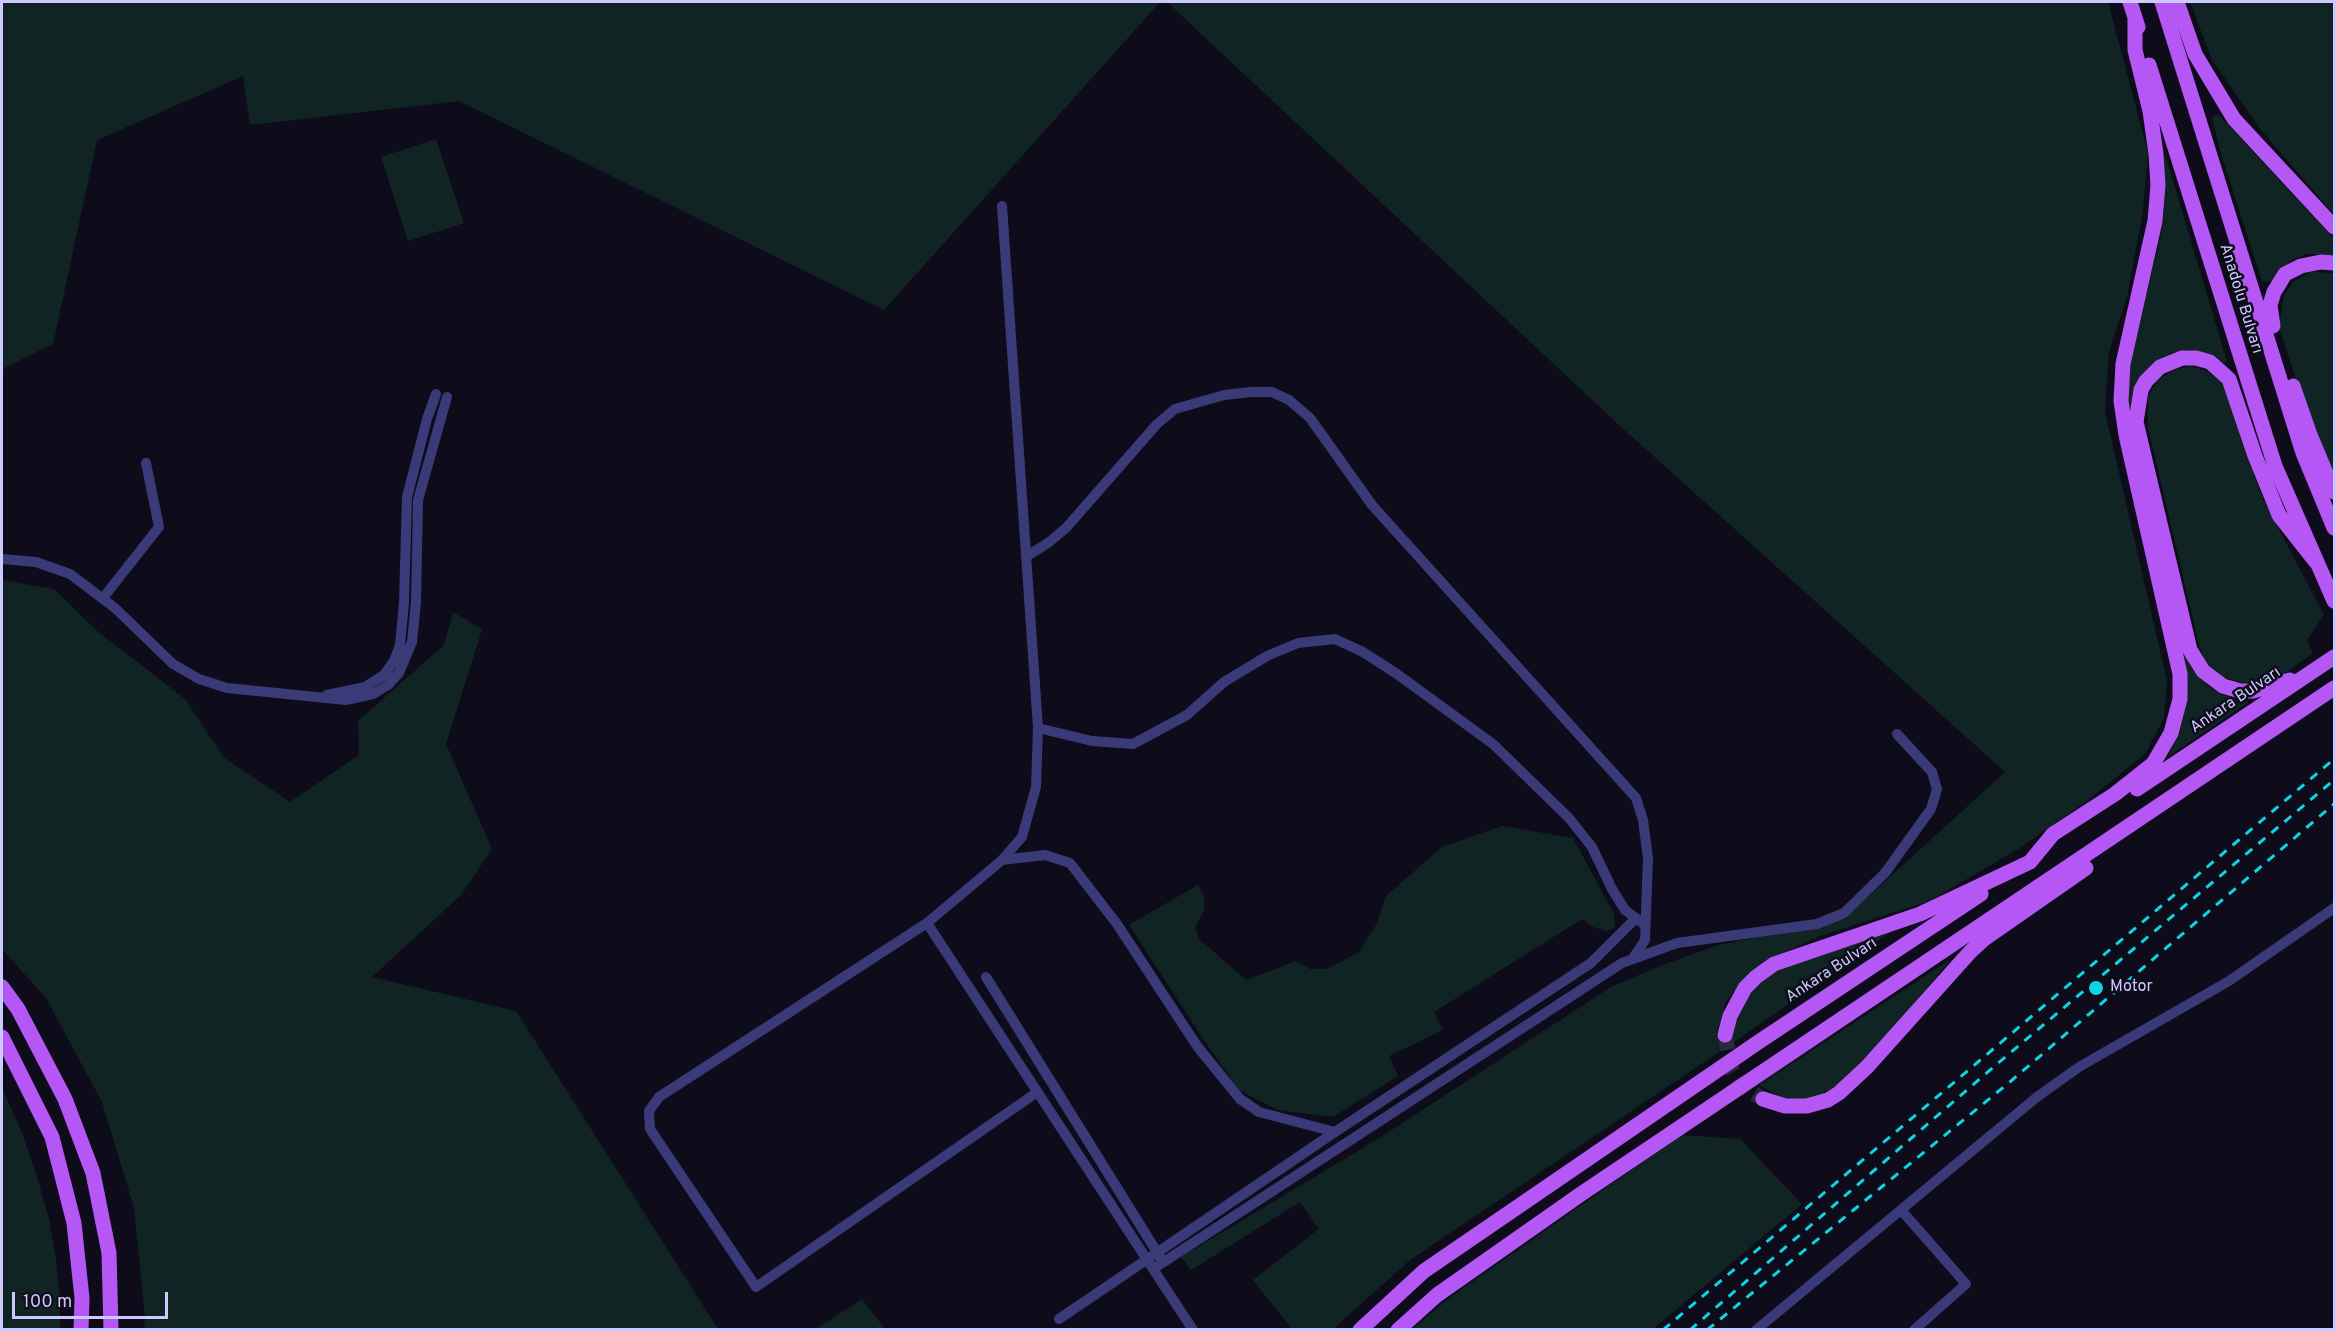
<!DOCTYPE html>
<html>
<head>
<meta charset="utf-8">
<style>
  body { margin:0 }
  #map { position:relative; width:2336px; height:1331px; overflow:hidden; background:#0e0c1b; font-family:Overpass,sans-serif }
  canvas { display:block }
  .frame { position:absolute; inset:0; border:3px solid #cdc9fc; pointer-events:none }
  .scale { position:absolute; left:12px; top:1292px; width:156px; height:27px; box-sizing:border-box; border:3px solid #cdc9fc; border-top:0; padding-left:8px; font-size:18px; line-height:21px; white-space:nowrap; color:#cdc9fc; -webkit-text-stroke:4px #0e0c1b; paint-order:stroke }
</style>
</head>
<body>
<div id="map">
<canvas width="2336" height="1331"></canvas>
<div class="frame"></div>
<div class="scale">100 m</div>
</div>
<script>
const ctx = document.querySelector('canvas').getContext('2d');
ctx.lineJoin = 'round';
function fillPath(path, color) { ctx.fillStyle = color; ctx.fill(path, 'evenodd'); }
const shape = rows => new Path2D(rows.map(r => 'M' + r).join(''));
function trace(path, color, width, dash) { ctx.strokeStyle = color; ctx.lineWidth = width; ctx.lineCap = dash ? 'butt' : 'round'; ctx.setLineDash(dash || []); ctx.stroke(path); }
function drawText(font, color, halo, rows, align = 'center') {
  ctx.font = font + ' Overpass,sans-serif'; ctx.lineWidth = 5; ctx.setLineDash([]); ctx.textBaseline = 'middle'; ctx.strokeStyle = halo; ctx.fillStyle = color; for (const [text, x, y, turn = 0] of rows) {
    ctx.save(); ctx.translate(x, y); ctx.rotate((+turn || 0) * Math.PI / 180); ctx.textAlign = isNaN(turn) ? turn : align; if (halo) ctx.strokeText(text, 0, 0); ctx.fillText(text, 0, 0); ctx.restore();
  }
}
const green = shape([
  [2,2,1160,2,884,310,459,101,250,125,243,76,97,140,53,344,2,369],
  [1167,2,2108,2,2148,153,2143,211,2127,297,2109,352,2105,412,2167,681,2164,718,2145,754,2088,800,2020,848,1929,901,1820,936,1767,960,1745,980,1726,1001,1716,1037,1731,1034,1746,999,1762,980,1784,967,1895,929,1734,1042,1410,1260,1333,1329,1292,1329,1253,1280,1319,1229,1300,1202,1191,1270,1181,1257,1381,1137,1611,987,1660,966,1715,946,1845,918,2005,772,1619,425],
  [2190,2,2334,2,2334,214,2261,130,2212,60],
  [2218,114,2334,239,2334,255,2306,254,2294,259,2279,269,2271,282,2262,281,2221,154,2212,117],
  [436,139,464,223,408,241,381,157],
  [2166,157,2227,362,2223,363,2213,354,2187,350,2171,353,2159,359,2140,379,2131,413,2127,413,2131,360,2163,225,2165,189,2162,158],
  [2310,272,2334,273,2334,478,2307,414,2279,327,2284,296,2293,282],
  [2190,366,2209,372,2220,379,2226,390,2243,447,2264,501,2324,615,2307,640,2313,653,2280,677,2257,683,2242,683,2221,676,2213,671,2204,659,2199,645,2148,427,2148,398,2152,389,2159,379,2175,370],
  [2,580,54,589,96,630,185,699,224,758,290,802,359,755,358,721,444,645,453,612,482,629,446,744,492,849,461,895,372,977,516,1011,718,1329,144,1329,145,1317,134,1207,102,1102,46,998,2,949],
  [2183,647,2192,670,2208,686,2220,694,2249,702,2168,757,2181,725,2186,707,2187,682,2182,648],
  [1502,826,1573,838,1614,914,1615,928,1606,931,1593,927,1582,919,1434,1012,1443,1030,1389,1056,1398,1076,1333,1117,1278,1110,1239,1090,1204,1040,1129,925,1198,885,1204,897,1204,911,1195,927,1199,939,1246,980,1296,961,1310,969,1327,969,1359,952,1376,925,1386,896,1442,847],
  [1951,959,1890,1032,1844,1082,1816,1097,1798,1101,1787,1101,1759,1085],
  [2,1088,22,1133,37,1177,49,1219,56,1260,60,1299,60,1329,2,1329],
  [1681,1135,1740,1139,1802,1204,1653,1329,1411,1330,1452,1296],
  [862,1299,885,1329,816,1329]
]);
const primaryTunnel = shape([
  [1725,1035,1732,1070,1742,1086,1763,1099]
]);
const minor = shape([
  [1002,206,1038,728,1036,787,1022,837,1002,860,927,923,659,1097,649,1111,650,1129,756,1287,1036,1093],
  [1027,556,1048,543,1066,528,1157,424,1175,409,1224,395,1251,392,1272,392,1289,400,1310,418,1372,505,1636,798,1643,820,1648,858,1645,940,1633,958],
  [2,559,36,562,70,574,115,608,173,664,199,679,227,688,346,700,373,694,388,685,399,673,412,642,416,602,418,500,447,397],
  [103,598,159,527,146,463],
  [327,695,365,687,384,675,394,661,400,645,404,602,407,497,427,419,436,394],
  [1038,728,1092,741,1133,744,1187,715,1224,682,1267,656,1298,643,1335,639,1363,652,1397,674,1493,744,1569,818,1592,847,1612,889,1625,910,1645,925],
  [1002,860,1045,855,1070,863,1117,924,1197,1046,1240,1099,1259,1112,1335,1132],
  [927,923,1193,1330],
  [986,977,1160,1257],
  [1901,1210,1966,1284,1914,1330],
  [1153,1269,1622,963,1677,943,1817,924,1844,913,1885,873,1931,809,1937,789,1932,772,1897,734],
  [1059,1319,1335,1132,1591,963,1636,918],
  [1756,1330,2037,1097,2079,1067,2229,981,2334,908]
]);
const primary = shape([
  [2130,2,2138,27],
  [2162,2,2303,453,2334,528],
  [2177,2,2195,54,2234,119,2334,227],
  [2149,65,2275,466,2334,601],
  [2273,326,2270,305,2274,292,2285,274,2301,266,2321,262,2334,263],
  [2293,386,2310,435,2334,492],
  [2290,680,2253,691,2240,691,2223,686,2203,671,2190,650,2136,422,2141,390,2146,381,2160,367,2182,358,2196,358,2210,362,2229,379,2255,456,2279,515,2316,562],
  [2137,789,2334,657],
  [2,987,18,1009,65,1099,93,1173,109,1253,111,1330],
  [1725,1035,1730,1016,1745,988,1756,977,1774,964,1920,914,2030,862,2053,834,2115,794,2153,764,2171,733,2180,699,2180,674,2126,435,2121,401,2123,364,2155,221,2158,185,2156,154,2150,111,2135,50,2135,17],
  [2,1037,52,1137,74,1223,82,1298,81,1330],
  [1763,1099,1785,1106,1807,1106,1828,1100,1839,1093,1867,1067,1970,952,1984,939,2086,868],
  [1360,1330,1424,1271,1760,1041,1981,894],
  [1398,1330,1437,1295,1581,1194,2334,688]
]);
const rail = shape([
  [1663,1330,2334,759],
  [1690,1330,1997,1064,2334,780],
  [1707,1330,2011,1081,2334,804]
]);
const markers = [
  [2096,988,8,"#0dd5e4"]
];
const streetNames = [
  ["Anadolu Bulvarı",2240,299,73],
  ["Ankara Bulvarı",2236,701,-34],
  ["Ankara Bulvarı",1832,971,-33]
];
const poiNames = [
  ["Motor",2110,988]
];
fillPath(green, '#102523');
trace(primaryTunnel, '#2b283d', 15, [15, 8]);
trace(minor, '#3a3a78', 10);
trace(primary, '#b557f5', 15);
trace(rail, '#0dd5e4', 3, [9, 8]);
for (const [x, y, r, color] of markers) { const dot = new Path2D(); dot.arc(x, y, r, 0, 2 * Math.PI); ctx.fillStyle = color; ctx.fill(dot); trace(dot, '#0e0c1b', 2); }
drawText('16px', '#cdc9fc', '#0e0c1b', streetNames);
drawText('16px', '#cdc9fc', '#0e0c1b', poiNames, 'left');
</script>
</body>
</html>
